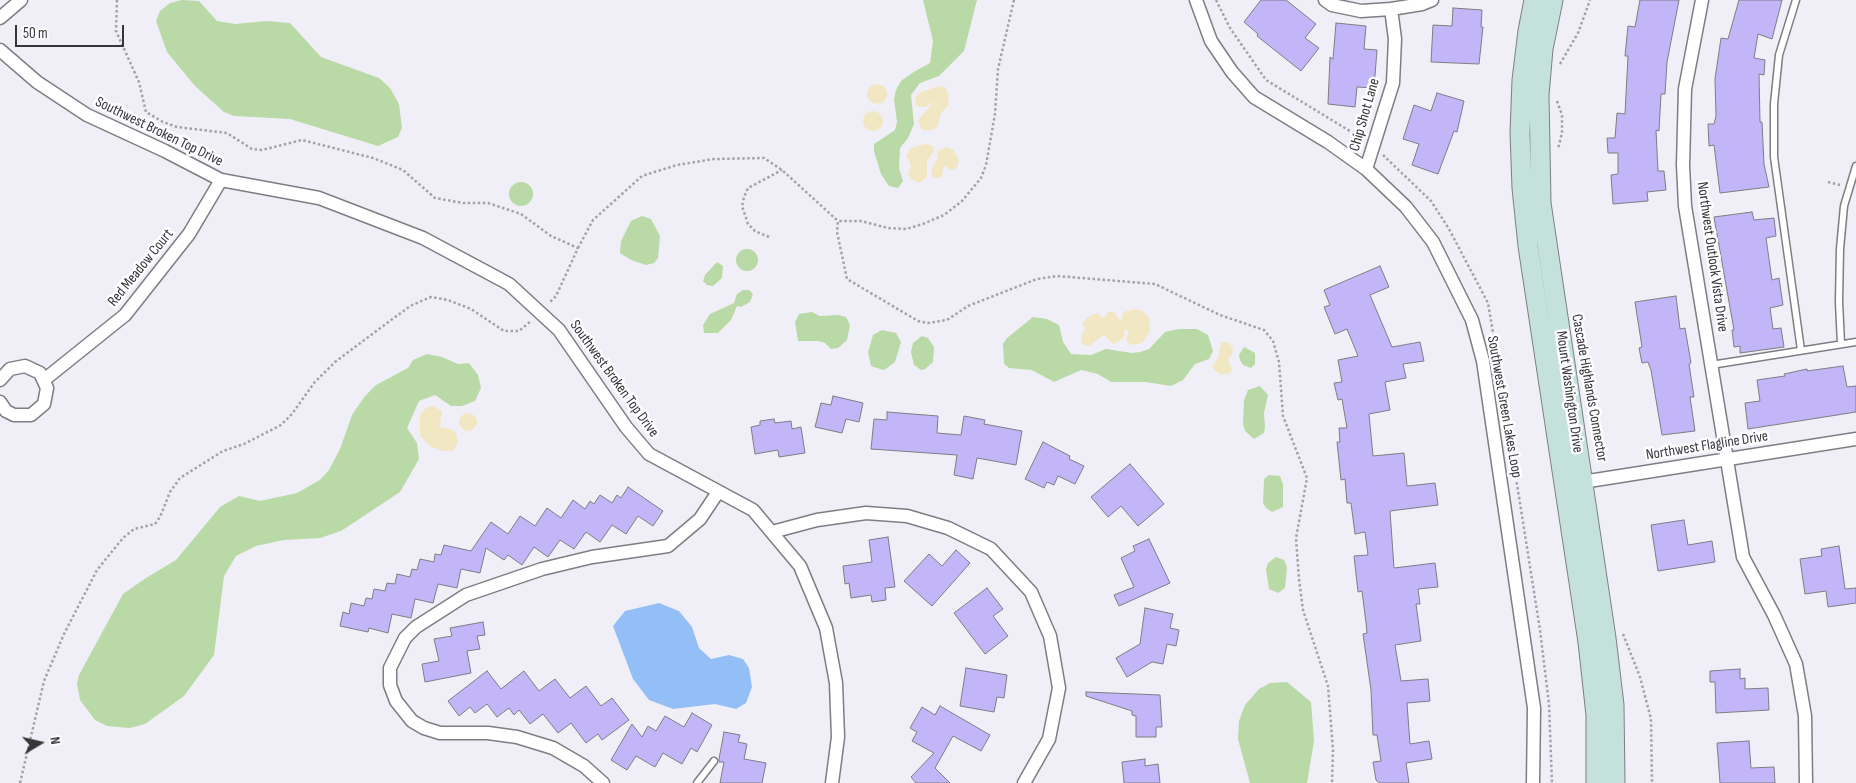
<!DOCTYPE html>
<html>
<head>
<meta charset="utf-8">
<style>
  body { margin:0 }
  #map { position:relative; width:1856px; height:783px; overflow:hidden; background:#f0eff7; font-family:"Sofia Sans Condensed",sans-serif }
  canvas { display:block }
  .north { position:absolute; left:15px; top:718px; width:50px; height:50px; -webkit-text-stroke:4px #fefdff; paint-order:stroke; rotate:81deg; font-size:14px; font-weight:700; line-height:20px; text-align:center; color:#363639 }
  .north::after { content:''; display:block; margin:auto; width:18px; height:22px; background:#363639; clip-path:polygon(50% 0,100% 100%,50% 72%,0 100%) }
  .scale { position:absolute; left:15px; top:25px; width:109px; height:22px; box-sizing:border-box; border:2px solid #363639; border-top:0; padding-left:6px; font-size:15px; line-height:18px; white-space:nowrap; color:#363639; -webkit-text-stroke:4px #fefdff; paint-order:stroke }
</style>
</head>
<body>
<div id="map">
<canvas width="1856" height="783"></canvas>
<div class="north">N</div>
<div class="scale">50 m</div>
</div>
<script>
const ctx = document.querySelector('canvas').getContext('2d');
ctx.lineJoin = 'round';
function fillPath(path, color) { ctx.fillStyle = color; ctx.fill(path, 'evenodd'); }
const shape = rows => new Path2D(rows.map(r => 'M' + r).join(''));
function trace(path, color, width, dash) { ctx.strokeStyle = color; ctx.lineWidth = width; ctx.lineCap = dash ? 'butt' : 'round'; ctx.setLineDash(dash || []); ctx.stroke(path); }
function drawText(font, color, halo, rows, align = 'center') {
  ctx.font = font + ' "Sofia Sans Condensed",sans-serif'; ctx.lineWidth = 5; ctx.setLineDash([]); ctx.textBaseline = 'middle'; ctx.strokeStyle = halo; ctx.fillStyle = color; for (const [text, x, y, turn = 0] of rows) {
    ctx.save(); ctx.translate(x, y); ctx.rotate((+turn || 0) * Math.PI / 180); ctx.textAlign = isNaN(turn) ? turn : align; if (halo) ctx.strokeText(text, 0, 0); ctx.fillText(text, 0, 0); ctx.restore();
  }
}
const green = shape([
  [182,0,199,1,217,21,235,24,267,21,290,23,321,57,379,78,390,88,399,104,402,128,398,137,378,146,290,119,234,116,224,112,195,86,167,52,156,21,160,11,170,3],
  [923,0,977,0,964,51,939,76,920,83,911,95,914,124,908,138,900,148,899,168,903,181,898,188,889,186,881,174,874,151,874,144,895,130,897,122,894,99,896,90,901,81,912,73,930,63,933,41],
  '509 194a12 12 0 1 1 24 0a12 12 0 1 1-24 0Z',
  [642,216,651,219,660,236,658,258,654,263,646,265,631,260,620,253,621,241,631,221],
  '736 260a11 11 0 1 1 22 0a11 11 0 1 1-22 0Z',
  [717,262,723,266,722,278,713,286,707,285,703,281,705,275],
  [743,290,749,290,753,294,750,302,741,307,737,306,731,320,718,333,704,333,703,325,710,314,734,303,737,294],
  [812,312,820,316,838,315,846,317,850,325,847,340,838,348,831,349,825,343,818,341,798,341,795,322,799,314],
  [1033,317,1047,319,1059,325,1063,342,1071,354,1091,355,1106,349,1132,353,1140,352,1149,349,1165,332,1179,329,1197,329,1208,335,1213,351,1209,359,1195,364,1183,380,1171,386,1146,382,1111,382,1098,374,1081,370,1054,382,1032,370,1009,368,1004,364,1003,344,1007,338],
  [882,330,896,333,901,342,895,362,884,370,871,366,868,352,873,335],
  [922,336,928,338,934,347,933,362,925,369,921,370,914,365,911,352,913,343],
  [1244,347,1255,353,1255,364,1251,368,1243,365,1240,360,1239,355],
  [427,354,442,357,458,364,469,363,478,375,481,388,475,401,462,406,451,406,435,395,419,401,407,428,417,443,419,459,400,492,341,531,320,538,284,540,256,546,236,556,224,576,214,655,184,696,145,724,130,728,107,726,95,720,80,700,77,684,79,675,123,594,146,578,176,560,220,507,239,496,260,501,297,493,320,480,329,470,340,449,352,415,365,396,376,385,408,368,413,360],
  [1260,386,1268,395,1264,413,1265,427,1264,433,1254,439,1245,431,1243,424,1244,400,1248,390],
  [1269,475,1280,476,1283,484,1283,507,1272,512,1266,508,1263,503,1264,479],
  [1276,557,1284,560,1287,567,1285,588,1278,593,1269,589,1266,569,1268,563],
  [1287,682,1311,702,1314,741,1307,783,1250,783,1238,739,1239,721,1245,705,1259,689,1270,683]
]);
const sand = shape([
  '867 94a10 10 0 1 1 20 0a10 10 0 1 1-20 0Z',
  [939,86,945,87,949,95,948,106,941,113,938,126,933,130,922,130,918,120,932,104,931,102,926,107,919,107,916,105,915,98,921,92],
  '863 121a10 10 0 1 1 20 0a10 10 0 1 1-20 0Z',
  [926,144,933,146,934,151,927,161,927,177,919,183,911,179,908,174,911,165,906,155,911,148],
  [947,147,953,150,959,160,957,168,952,170,944,166,942,177,934,178,931,174,932,168,937,160,938,151],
  [1136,309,1143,311,1149,318,1150,332,1142,343,1133,345,1127,342,1126,338,1129,332,1125,329,1123,338,1117,343,1113,344,1106,336,1102,336,1089,346,1082,344,1081,336,1085,330,1082,324,1088,317,1097,313,1103,318,1108,312,1114,312,1121,322,1123,312],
  [1228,342,1233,348,1232,354,1228,359,1232,369,1230,373,1220,375,1212,367,1218,358,1221,343],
  [433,406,442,411,440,427,451,429,456,433,458,443,453,451,443,451,430,446,420,436,420,415,426,408],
  '459 422a9 9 0 1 1 18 0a9 9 0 1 1-18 0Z'
]);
const water = shape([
  [659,603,679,611,692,627,699,648,711,659,729,655,743,659,749,668,752,687,746,703,736,709,715,704,673,709,649,700,633,679,613,626,625,611]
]);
const building = shape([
  [1261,0,1286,0,1316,24,1305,38,1319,48,1301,71,1257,36,1258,34,1244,22,1261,0],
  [1640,0,1679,0,1667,62,1665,94,1661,94,1659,131,1656,130,1658,171,1664,171,1666,190,1647,192,1648,201,1613,204,1611,175,1618,174,1618,153,1608,153,1607,138,1615,138,1617,113,1625,114,1628,56,1625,56,1628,26,1635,27,1640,0],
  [1739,0,1782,0,1772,39,1758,34,1754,58,1765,60,1764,75,1759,74,1760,122,1762,122,1764,164,1769,187,1720,193,1714,145,1709,146,1708,124,1714,124,1716,116,1715,79,1721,38,1728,39,1739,0],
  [1453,8,1482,10,1481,27,1483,27,1479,64,1431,62,1433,25,1452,26,1453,8],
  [1336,23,1366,26,1364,49,1377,50,1374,88,1357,87,1355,107,1328,104,1330,57,1333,59,1336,23],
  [1437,93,1464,101,1457,132,1454,131,1438,174,1412,165,1419,144,1403,139,1414,105,1431,111,1437,93],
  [1752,212,1754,220,1774,218,1776,236,1766,238,1772,280,1779,278,1783,305,1770,308,1773,329,1781,328,1784,347,1740,353,1740,346,1734,347,1732,330,1734,330,1714,217,1752,212],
  [1380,266,1389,287,1370,295,1392,347,1420,342,1424,361,1403,364,1406,378,1385,382,1390,410,1369,414,1373,456,1404,453,1407,486,1435,483,1438,505,1390,511,1394,568,1435,563,1438,587,1418,589,1420,604,1416,604,1421,641,1395,645,1401,681,1428,679,1430,701,1407,703,1410,744,1429,741,1432,759,1406,763,1409,783,1379,783,1376,780,1373,762,1381,761,1377,735,1373,735,1371,690,1363,634,1367,633,1366,623,1362,591,1358,592,1354,556,1368,555,1365,532,1355,534,1351,503,1347,503,1345,479,1341,480,1337,442,1340,442,1339,428,1347,428,1342,399,1338,400,1334,383,1342,382,1338,360,1358,356,1347,329,1335,334,1324,307,1330,305,1324,290,1380,266],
  [1676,296,1680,329,1685,328,1691,363,1689,364,1694,397,1690,397,1695,431,1662,435,1651,370,1648,362,1642,363,1639,348,1642,347,1635,302,1676,296],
  [1843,366,1847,387,1856,386,1856,412,1748,429,1745,403,1760,401,1757,380,1785,376,1784,374,1807,369,1807,371,1843,366],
  [833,396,863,403,859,422,846,419,842,433,815,427,821,403,831,405,833,396],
  [887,412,938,416,937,433,961,435,964,416,985,420,984,424,1022,431,1016,465,977,458,973,479,954,475,957,455,871,449,874,419,887,420,887,412],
  [774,419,775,423,791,421,792,429,801,427,805,453,779,457,778,450,755,454,751,427,760,425,760,421,774,419],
  [1043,442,1070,456,1069,459,1084,466,1075,484,1058,476,1054,485,1047,482,1044,488,1025,479,1043,442],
  [1130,464,1164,504,1138,526,1121,506,1108,517,1091,497,1130,464],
  [628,487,663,511,653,526,638,516,626,534,612,525,600,542,586,532,574,549,560,540,548,557,534,547,522,565,508,555,504,560,486,548,480,573,461,569,457,588,438,584,433,603,415,599,411,618,392,614,388,633,369,628,368,632,340,626,343,612,349,614,351,603,364,606,366,598,372,599,374,589,385,591,387,583,395,584,397,574,410,577,412,569,417,570,420,559,434,562,435,554,441,555,444,545,471,551,491,522,508,534,520,516,535,526,547,508,561,518,573,500,585,509,590,501,594,504,600,495,612,503,617,495,621,498,628,487],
  [1684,520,1688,545,1712,541,1715,562,1658,571,1651,525,1684,520],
  [888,537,895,587,885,588,886,600,872,602,871,595,851,598,849,583,845,584,843,566,872,562,869,540,888,537],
  [1149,539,1170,583,1119,606,1114,595,1134,587,1121,558,1135,551,1133,546,1149,539],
  [1839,546,1845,589,1856,588,1856,603,1828,607,1826,591,1805,594,1800,559,1822,556,1821,549,1839,546],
  [956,550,970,563,932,606,904,581,929,554,942,566,956,550],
  [987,588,1003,609,993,616,1008,636,985,654,954,613,987,588],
  [1145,608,1173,614,1170,628,1179,630,1176,646,1167,644,1163,664,1152,662,1127,677,1116,658,1140,644,1145,608],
  [483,622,485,635,477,636,480,649,467,651,471,673,425,682,422,664,439,661,434,639,452,636,450,628,483,622],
  [966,668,1007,675,1004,698,997,697,994,712,960,706,966,668],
  [1740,669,1740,679,1745,678,1745,689,1768,688,1769,710,1716,713,1715,682,1710,682,1710,671,1740,669],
  [487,671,501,689,524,671,539,691,555,679,570,698,586,686,601,706,612,698,629,720,602,740,598,734,586,743,571,723,558,733,543,714,530,724,519,710,514,715,509,708,497,717,487,704,475,713,470,707,459,716,448,701,487,671],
  [1086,692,1160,695,1162,727,1156,727,1156,737,1136,737,1136,716,1132,715,1132,711,1086,696,1086,692],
  [940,706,990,735,981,751,953,736,935,768,950,783,916,783,911,777,934,753,912,741,917,732,910,728,922,707,935,715,940,706],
  [692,713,712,725,697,752,691,748,682,764,663,753,655,767,636,756,627,770,611,760,632,724,642,737,648,726,656,731,665,716,684,727,692,713],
  [724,732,740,735,738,742,747,744,744,759,766,763,762,783,720,783,724,762,719,762,719,759,724,732],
  [1749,741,1751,768,1774,767,1775,783,1720,783,1717,743,1749,741],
  [1145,759,1145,766,1158,764,1160,783,1124,783,1122,762,1145,759]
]);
const path = shape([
  [117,0,116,31,139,82,146,112,163,122,177,127,227,133,252,149,262,150,302,140,373,158,403,170,435,198,463,203,488,203,521,214,551,236,578,248,556,296,549,303],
  [1014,0,998,69,995,114,986,165,981,178,962,201,944,215,923,224,906,229,888,228,861,221,838,221,837,232,847,279,918,321,928,323,947,320,968,306,1037,279,1057,276,1155,284,1220,315,1264,330,1273,341,1279,362,1283,416,1307,478,1296,538,1299,579,1303,610,1328,686,1333,750,1332,783],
  [1216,0,1230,28,1266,80,1363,139],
  [1560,64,1578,33,1590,0],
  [1557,101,1562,115,1562,133,1558,149],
  [1383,155,1431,201,1449,229,1488,303,1497,356],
  [1828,182,1840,185],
  [769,237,755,231,748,224,742,206,744,197,748,188,782,170],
  [578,248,593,220,642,176,677,165,714,159,764,158,782,170,838,221],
  [1505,408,1540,630,1549,704,1552,783],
  [1623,634,1640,677,1651,719,1652,783],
  [20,783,44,681,64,634,97,570,123,538,134,529,155,524,160,517,170,492,180,478,223,451,244,444,281,425,292,414,314,383,335,362,410,306,431,297,448,300,471,309,504,331,519,331,531,321]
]);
const service = shape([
  [1796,0,1779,55,1774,104,1774,157,1801,350],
  [1841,344,1839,302,1840,249,1844,206,1856,166],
  [1711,365,1856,342],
  [697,783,714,761]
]);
const minor = shape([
  [1196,0,1211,41,1232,72,1254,97,1328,142,1366,169,1406,207,1433,242,1472,320,1483,361,1534,708,1533,783],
  [1325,0,1332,5,1361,11,1391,9,1422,4,1432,0],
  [1702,0,1685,89,1683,165,1685,206,1743,557,1774,615,1796,664,1805,716,1806,783],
  [0,18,21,0],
  [0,50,37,82,87,115,165,151,221,180,319,198,423,238,509,284,559,330,626,427,649,454,753,510,800,566,826,628,836,683,838,737,832,783],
  [1366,169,1393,83,1395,39,1391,9],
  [0,380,10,369,25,366,40,373,47,388,44,404,31,415,14,415,6,411,0,402],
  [44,380,125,315,189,234,221,180],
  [1576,483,1856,439],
  [772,532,817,520,866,513,907,516,948,528,991,549,1031,592,1050,636,1059,688,1049,739,1024,783],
  [603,783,584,766,553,748,517,737,488,733,440,733,424,728,412,721,396,701,390,685,390,668,405,638,416,627,466,595,542,569,592,557,668,546,700,519,718,492]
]);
const secondary = shape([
  [1534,0,1528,31,1522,80,1520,133,1522,188,1528,246,1588,642,1596,715,1596,783],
  [1553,0,1543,49,1539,95,1541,203,1606,638,1614,705,1615,783]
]);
const streetNames = [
  ["Chip Shot Lane",1365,115,-74],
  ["Southwest Broken Top Drive",159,132,26],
  ["Northwest Outlook Vista Drive",1712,257,82],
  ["Red Meadow Court",141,268,-51],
  ["Southwest Broken Top Drive",614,379,54],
  ["Cascade Highlands Connector",1589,388,80],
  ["Mount Washington Drive",1569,392,82],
  ["Southwest Green Lakes Loop",1504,407,80],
  ["Northwest Flagline Drive",1707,446,-9]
];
fillPath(green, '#b9d9a6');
fillPath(sand, '#f1e7c2');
fillPath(water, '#94bff6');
fillPath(building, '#c2b6f8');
trace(building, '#7d7d83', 1);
trace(service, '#7e7d83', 9);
trace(minor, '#7e7d83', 15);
trace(secondary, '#7e7d83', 21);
trace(path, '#a3a2a8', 2.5, [2.5, 2.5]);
trace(service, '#fff', 6);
trace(minor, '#fff', 12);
trace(secondary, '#c4e2db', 19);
drawText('15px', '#363639', '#fefdff', streetNames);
</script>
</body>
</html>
